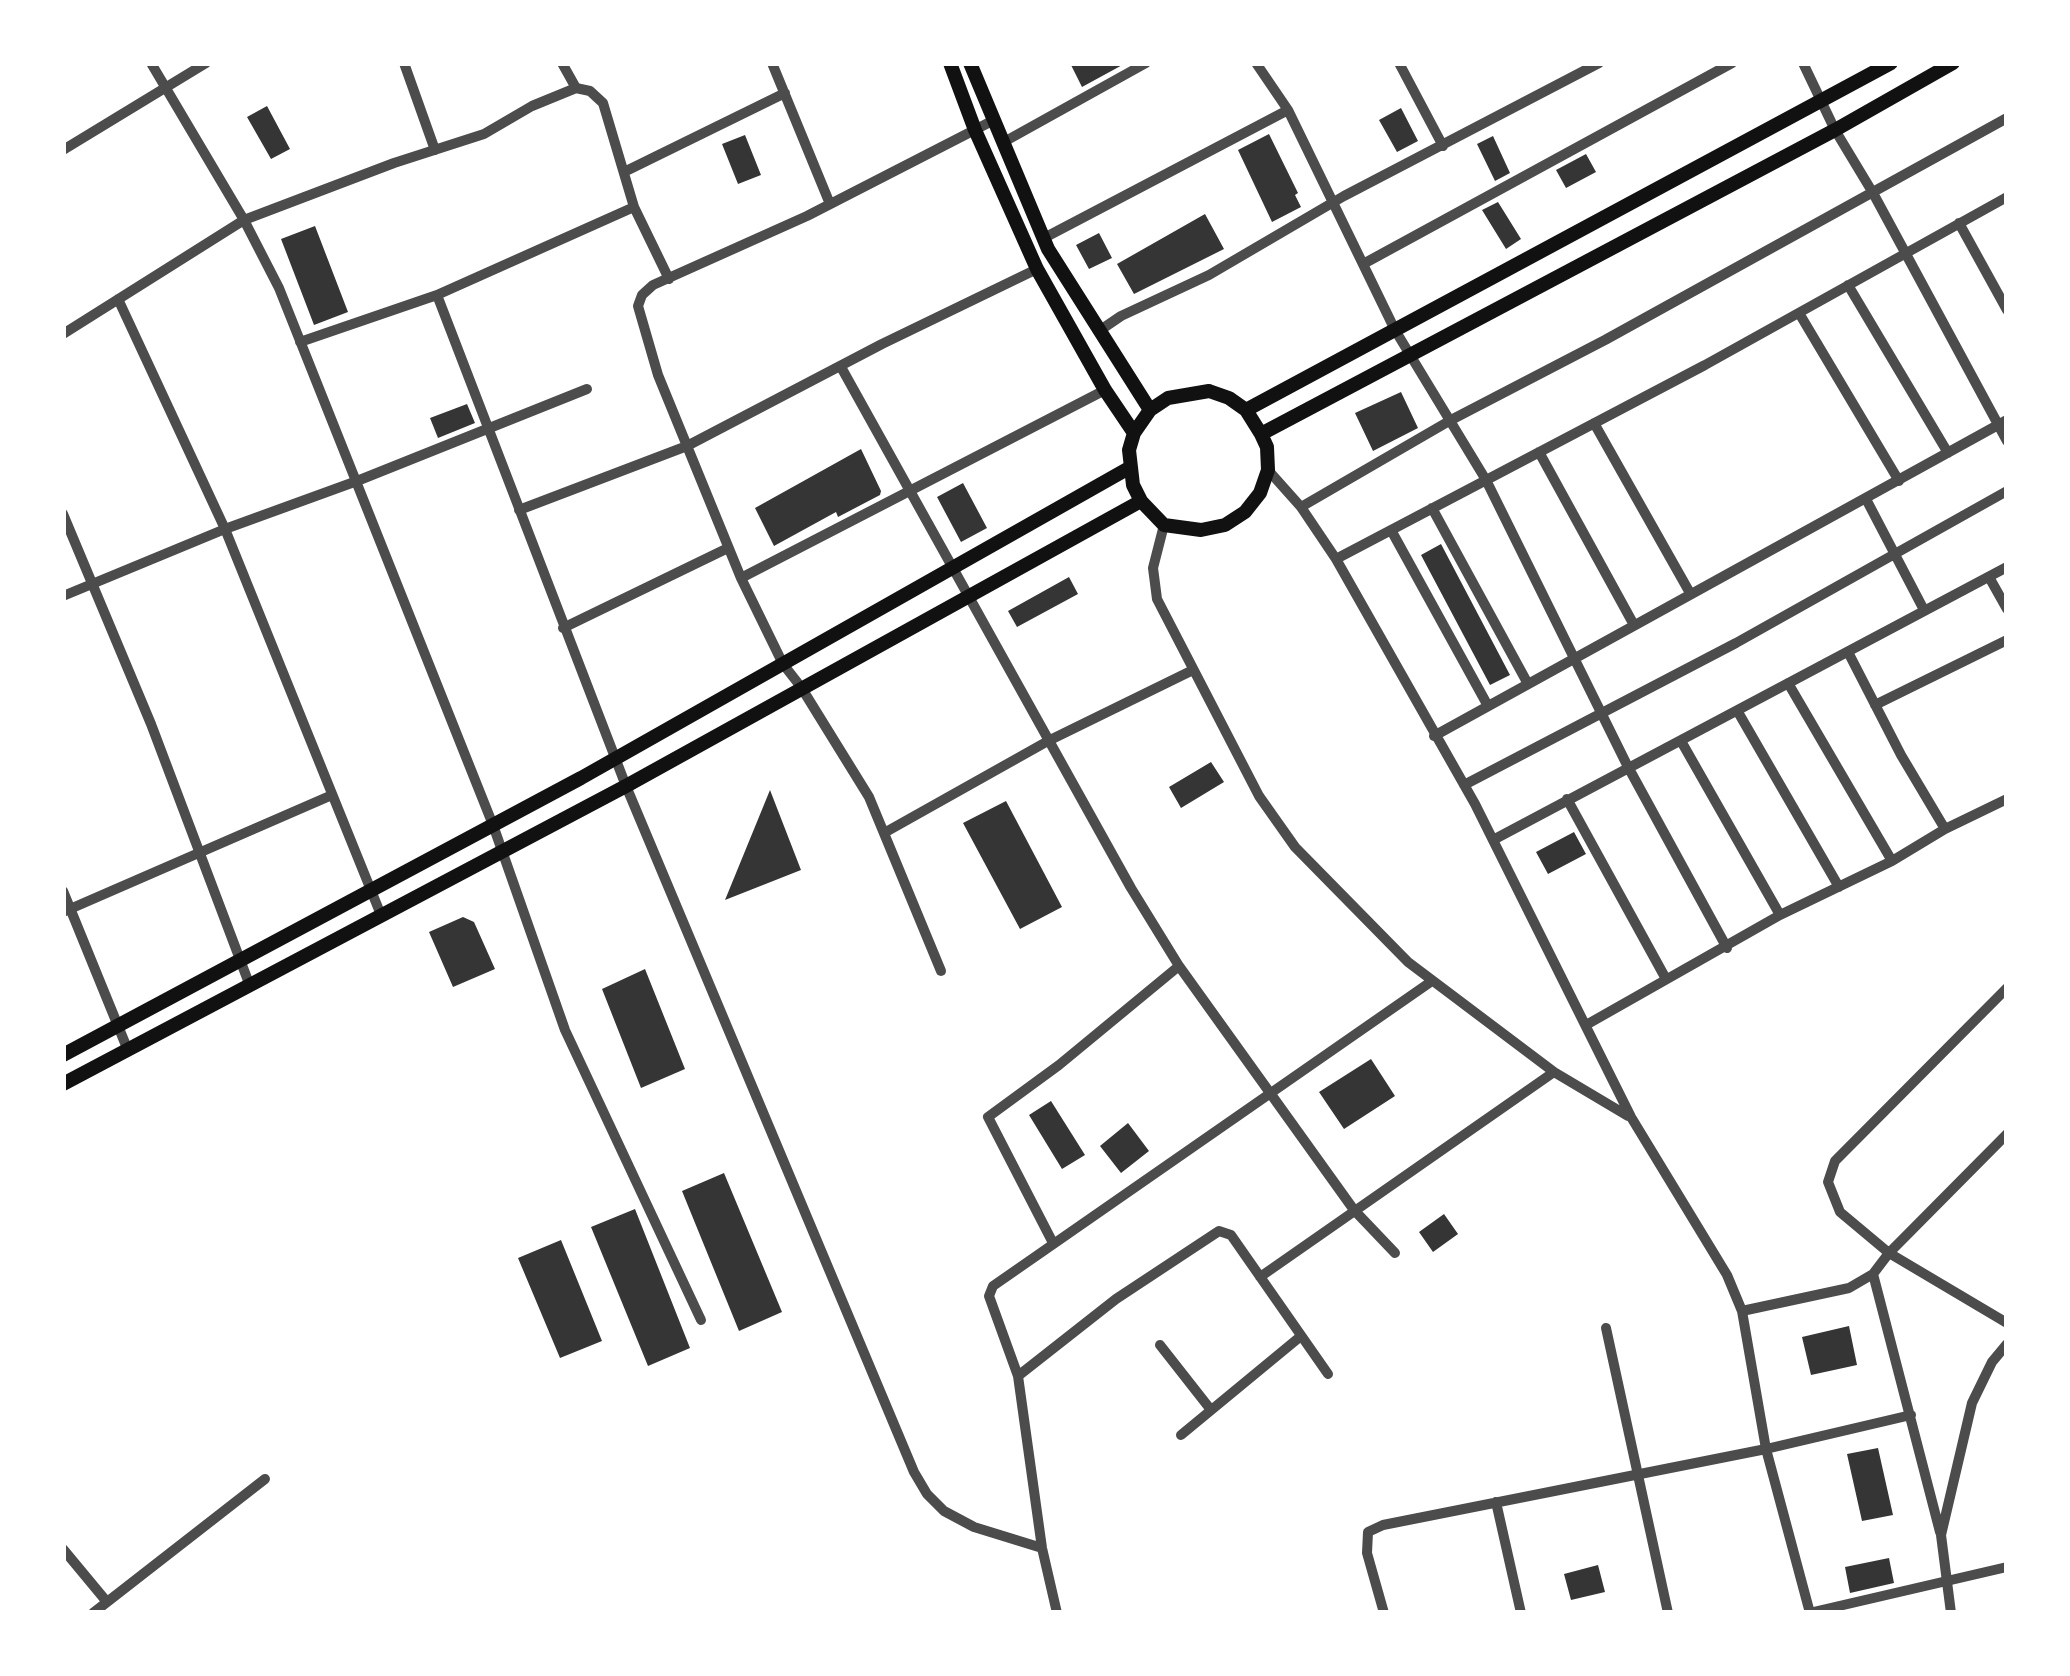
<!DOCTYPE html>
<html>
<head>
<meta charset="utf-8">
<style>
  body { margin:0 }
  #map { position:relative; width:2070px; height:1676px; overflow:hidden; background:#fff; font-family:Inter,sans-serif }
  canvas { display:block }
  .frame { position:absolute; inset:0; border:66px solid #fff; pointer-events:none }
</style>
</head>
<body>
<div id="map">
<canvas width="2070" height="1676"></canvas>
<div class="frame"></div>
</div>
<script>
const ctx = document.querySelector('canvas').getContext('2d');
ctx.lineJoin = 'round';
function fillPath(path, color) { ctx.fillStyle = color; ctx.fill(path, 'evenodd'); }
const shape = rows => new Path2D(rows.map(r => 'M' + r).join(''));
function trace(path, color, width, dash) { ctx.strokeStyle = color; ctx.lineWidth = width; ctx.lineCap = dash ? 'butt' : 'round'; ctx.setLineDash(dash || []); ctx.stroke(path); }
const building = shape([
  [1070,63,1126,63,1082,87],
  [267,106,290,149,271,159,247,117],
  [1401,108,1418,141,1397,152,1379,120],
  [1269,134,1298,193,1295,195,1301,207,1272,222,1238,150],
  [745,135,761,175,738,184,722,144],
  [1493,136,1510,173,1495,181,1477,144],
  [1586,154,1596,172,1566,188,1556,170],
  [1498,202,1521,239,1506,249,1482,210],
  [1205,214,1224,249,1134,294,1117,264],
  [315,226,348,312,314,325,281,239],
  [1099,233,1112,258,1089,269,1076,245],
  [1401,392,1418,428,1373,451,1355,413],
  [467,404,475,423,438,438,430,418],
  [861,449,881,491,880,495,838,517,836,512,774,546,755,508],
  [963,483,987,528,961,542,937,497],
  [1441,544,1510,675,1490,685,1421,555],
  [1069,577,1078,594,1017,627,1008,611],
  [1211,762,1224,782,1181,808,1169,787],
  [770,790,801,870,725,900],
  [1006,801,1062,907,1020,929,963,823],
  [1574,832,1586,854,1548,874,1536,852],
  [463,917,474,922,495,969,453,987,429,932],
  [645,969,685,1069,641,1088,602,989],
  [1371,1059,1395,1096,1344,1129,1319,1092],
  [1051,1101,1085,1155,1062,1169,1029,1115],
  [1128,1123,1149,1151,1121,1173,1100,1146],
  [724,1173,782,1312,739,1331,682,1191],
  [635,1209,690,1348,648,1366,591,1227],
  [1444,1214,1458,1234,1433,1252,1419,1232],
  [561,1240,602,1341,560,1358,518,1258],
  [1849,1326,1857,1365,1811,1375,1802,1337],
  [1878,1448,1893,1515,1862,1521,1847,1454],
  [1889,1558,1894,1583,1850,1593,1845,1567],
  [1598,1565,1605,1592,1571,1600,1564,1574]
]);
const minor = shape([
  [151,63,244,220,279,288,493,825,565,1030,701,1320],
  [404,63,435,150],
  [562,63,576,88],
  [772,63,830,204],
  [1256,63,1288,110,1395,330,1486,480,1627,765,1727,948],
  [1399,63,1443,146],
  [1803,63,1835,130,1873,193,2007,441],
  [1002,143,1146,63],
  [63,150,206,63],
  [624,172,785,93],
  [1959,223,2007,310],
  [1044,238,1288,110],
  [1365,263,1732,63],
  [1848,285,1948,453],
  [437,295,626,786,914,1472,927,1494,944,1511,974,1527,1042,1548],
  [118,299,225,529,381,915],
  [1799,313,1899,481],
  [1099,331,1121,316,1209,275,1344,196,1599,63],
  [63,334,244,220,394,163,484,134,532,106,576,88,590,91,603,103,634,207,669,279],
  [300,342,437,295,634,207],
  [841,367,1131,888,1179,966,1354,1210,1395,1253],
  [1594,423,1690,593],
  [1539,452,1634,625],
  [1268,470,1301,507,1336,559,1475,804,1631,1117,1727,1275,1742,1311,1766,1449,1810,1613],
  [1866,499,1924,610],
  [1301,507,1451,420,1605,340,2007,118],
  [1432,508,1528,684],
  [519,510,687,446,882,344,1037,269],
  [63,514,151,724,250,986],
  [1164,525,1153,568,1157,599,1259,796,1295,847,1408,962,1554,1072,1628,1116],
  [1391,530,1488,706],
  [1336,559,1705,365,2007,197],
  [1989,577,2007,609],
  [741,578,1105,390],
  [63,596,225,529,357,481,587,389],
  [563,628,728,548],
  [1788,683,1892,861],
  [1875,705,2007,640],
  [1738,712,1839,887],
  [1434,736,2007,420],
  [1681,741,1780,915],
  [1464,785,1736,643,2007,491],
  [1567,799,1666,979],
  [1945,829,2007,799],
  [884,833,1048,741,1193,670],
  [1493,840,2007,567],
  [63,891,127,1048],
  [63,912,332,795],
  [941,971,869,797,801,687,783,664,741,578,658,375,638,306,642,295,653,285,807,216,994,120],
  [2007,988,1835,1161,1828,1182,1840,1212,1889,1253,2007,1323],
  [1586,1025,1780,915,1892,861,1945,829,1901,755,1848,652],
  [1053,1243,988,1117,1059,1065,1179,966],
  [1873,1274,1940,1532],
  [1260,1277,1554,1072],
  [1742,1311,1849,1288,1873,1274,1889,1253,2007,1134],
  [1606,1328,1668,1613],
  [1160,1345,1211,1410],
  [1018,1376,1116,1299,1219,1231,1231,1235,1328,1374],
  [1181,1435,1301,1336],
  [1496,1502,1521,1613],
  [63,1549,107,1602],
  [93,1613,265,1479],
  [1057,1613,1042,1548,1018,1376,989,1296,993,1286,1432,981],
  [1384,1613,1367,1553,1368,1532,1383,1525,1766,1449,1911,1415],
  [1809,1613,2007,1567],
  [1951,1613,1941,1535,1972,1403,1992,1362,2007,1344]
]);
const secondary = shape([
  [950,63,975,130,1037,269,1105,390,1134,433],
  [970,63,1048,249,1150,410],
  [1209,391,1229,398,1246,410,1261,434,1267,447,1268,470,1260,493,1245,512,1225,525,1201,530,1164,525,1141,501,1133,485,1129,450,1134,433,1150,410,1168,398,1209,391],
  [1246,410,1891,63],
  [1261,434,1835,130,1953,63],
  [63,1055,581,778,1129,468],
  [63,1084,626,786,1141,501]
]);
fillPath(building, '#353535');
trace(minor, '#4c4c4c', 10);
trace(secondary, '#111', 14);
</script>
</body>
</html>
